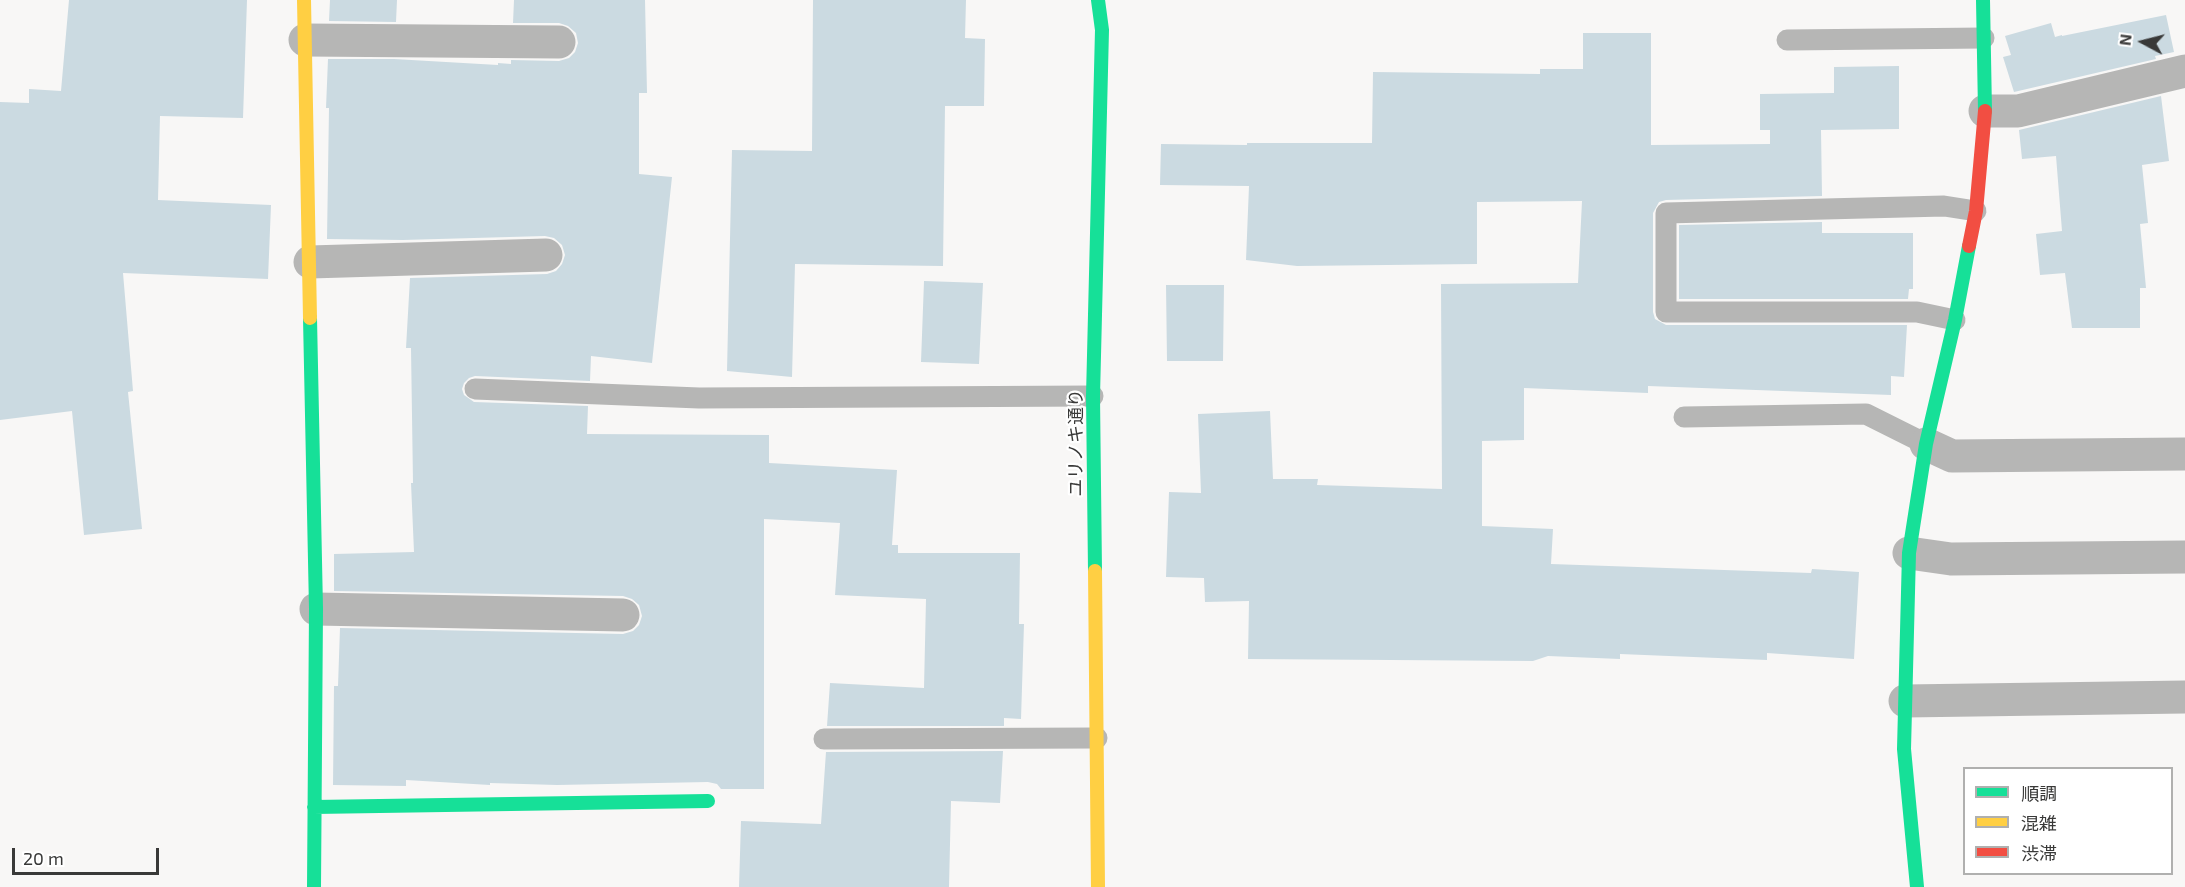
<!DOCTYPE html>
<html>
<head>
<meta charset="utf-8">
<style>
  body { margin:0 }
  #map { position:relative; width:2185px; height:887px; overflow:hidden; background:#f8f7f6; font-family:"Exo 2","Noto Sans JP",sans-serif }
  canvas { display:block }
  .legend { position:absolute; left:1963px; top:767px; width:210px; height:108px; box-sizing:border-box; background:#fff; border:2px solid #b0b0af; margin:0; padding:8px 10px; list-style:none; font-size:18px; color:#393938 }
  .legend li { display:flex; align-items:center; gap:12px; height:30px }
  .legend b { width:30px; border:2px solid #b0b0af }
  .north { position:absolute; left:2113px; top:12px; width:60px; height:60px; -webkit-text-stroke:4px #fff; paint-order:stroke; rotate:277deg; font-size:16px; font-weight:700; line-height:24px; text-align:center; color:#393938 }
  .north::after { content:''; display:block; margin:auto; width:21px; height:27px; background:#393938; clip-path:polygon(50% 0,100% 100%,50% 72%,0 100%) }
  .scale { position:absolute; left:12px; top:848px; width:147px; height:27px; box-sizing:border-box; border:3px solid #393938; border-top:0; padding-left:8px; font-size:18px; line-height:21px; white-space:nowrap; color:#393938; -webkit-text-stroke:4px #fff; paint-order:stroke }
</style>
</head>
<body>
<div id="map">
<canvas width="2185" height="887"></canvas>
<ul class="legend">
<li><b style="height:8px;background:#16e098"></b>順調</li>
<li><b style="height:8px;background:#ffcf43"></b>混雑</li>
<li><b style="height:8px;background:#f24e42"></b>渋滞</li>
</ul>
<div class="north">N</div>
<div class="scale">20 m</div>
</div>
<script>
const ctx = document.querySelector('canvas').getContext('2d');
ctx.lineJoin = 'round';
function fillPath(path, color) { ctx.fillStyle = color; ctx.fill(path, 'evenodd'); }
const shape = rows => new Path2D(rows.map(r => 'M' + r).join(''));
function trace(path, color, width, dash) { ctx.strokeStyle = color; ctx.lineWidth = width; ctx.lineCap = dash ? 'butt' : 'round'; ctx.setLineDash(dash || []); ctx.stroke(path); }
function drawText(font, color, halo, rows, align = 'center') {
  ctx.font = font + ' "Exo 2","Noto Sans JP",sans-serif'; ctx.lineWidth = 4.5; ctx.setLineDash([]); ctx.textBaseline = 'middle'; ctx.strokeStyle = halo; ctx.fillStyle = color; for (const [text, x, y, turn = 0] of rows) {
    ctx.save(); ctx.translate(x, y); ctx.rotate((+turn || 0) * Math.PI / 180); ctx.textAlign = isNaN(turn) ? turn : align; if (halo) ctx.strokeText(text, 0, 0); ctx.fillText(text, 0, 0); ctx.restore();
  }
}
const building = shape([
  [69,0,247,0,243,118,160,116,158,200,271,205,268,279,123,273,133,391,128,392,142,529,84,535,72,411,0,420,0,102,29,103,29,89,61,91],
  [330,0,397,0,396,22,329,21],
  [514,0,645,0,647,93,639,93,639,174,672,177,652,363,591,356,590,381,475,376,469,378,464,383,462,389,464,395,474,402,588,406,587,434,769,435,769,463,897,470,892,545,898,545,898,553,1020,553,1019,624,1024,624,1021,719,1004,718,1004,726,827,726,830,683,924,688,926,599,835,595,840,523,764,519,764,789,721,789,717,784,708,782,557,785,490,783,490,785,406,780,406,786,333,785,334,686,338,686,340,628,623,634,633,631,639,625,642,616,639,605,632,599,623,596,334,591,334,554,414,552,411,483,413,483,411,348,406,348,410,278,547,274,556,271,562,264,565,255,562,245,554,238,545,236,403,240,327,239,329,108,326,108,328,59,394,59,498,65,498,63,511,64,511,60,559,61,569,58,575,52,578,43,576,33,568,26,559,23,513,23],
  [813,0,966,0,965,38,985,39,984,106,945,106,943,266,795,264,792,377,727,371,732,150,812,151],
  [2166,15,2174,52,2155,56,2156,59,2014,92,2003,57,2011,55,2005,36,2051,23,2055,37,2062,35,2062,36],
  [1583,33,1651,33,1651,145,1770,144,1770,130,1760,130,1760,94,1834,93,1834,67,1899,66,1899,129,1821,130,1822,196,1666,200,1659,202,1653,213,1653,312,1655,319,1666,325,1907,325,1904,377,1891,376,1891,395,1648,386,1648,393,1524,388,1524,440,1482,441,1482,526,1553,529,1551,564,1811,573,1812,569,1859,572,1854,659,1767,653,1767,660,1620,654,1620,659,1548,656,1533,661,1248,659,1249,601,1205,602,1204,578,1166,577,1169,492,1201,493,1198,414,1270,411,1273,479,1318,479,1317,485,1442,489,1441,284,1578,283,1582,201,1477,202,1477,264,1297,266,1246,260,1249,186,1160,185,1161,144,1247,145,1247,143,1372,143,1373,72,1540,74,1540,69,1583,69],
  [2161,96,2169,161,2142,165,2148,223,2140,224,2146,288,2140,288,2140,328,2072,328,2065,273,2040,275,2036,234,2062,231,2056,156,2022,159,2019,130],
  [1822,222,1822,233,1913,233,1913,289,1909,289,1908,299,1679,299,1679,225],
  [924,281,983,283,979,364,921,362],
  [1166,285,1224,285,1223,361,1167,361],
  [1003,751,1000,803,951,801,949,887,739,887,741,821,821,824,826,752]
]);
const lane = shape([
  [1787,40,1984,38],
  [1955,320,1917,312,1666,312,1666,213,1944,206,1976,211],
  [475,389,699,398,1093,396],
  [1684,417,1866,414,1926,444],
  [824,739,1097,738]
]);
const street = shape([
  [305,40,559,42],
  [1985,111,2018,111,2185,71],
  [310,262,546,255],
  [1926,444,1952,456,2185,454],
  [1909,553,1951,559,2185,557],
  [316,609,623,615],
  [1905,701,2185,697]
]);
const fast = shape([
  [1983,0,1985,111],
  [310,318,316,609,314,887],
  [1095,571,1093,396,1102,30,1098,0],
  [314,807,708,801],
  [1917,887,1904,749,1909,553,1926,444,1955,320,1969,246]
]);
const slow = shape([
  [304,0,310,318],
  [1095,571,1098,887]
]);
const jam = shape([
  [1969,246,1976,211,1985,111]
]);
const streetNames = [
  ["ユリノキ通り",1076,443,-90]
];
fillPath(building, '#cbdae1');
trace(lane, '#b6b6b5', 21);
trace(street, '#b6b6b5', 33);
trace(fast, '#16e098', 14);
trace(slow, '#ffcf43', 14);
trace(jam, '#f24e42', 14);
drawText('18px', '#393938', '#fff', streetNames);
</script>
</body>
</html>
